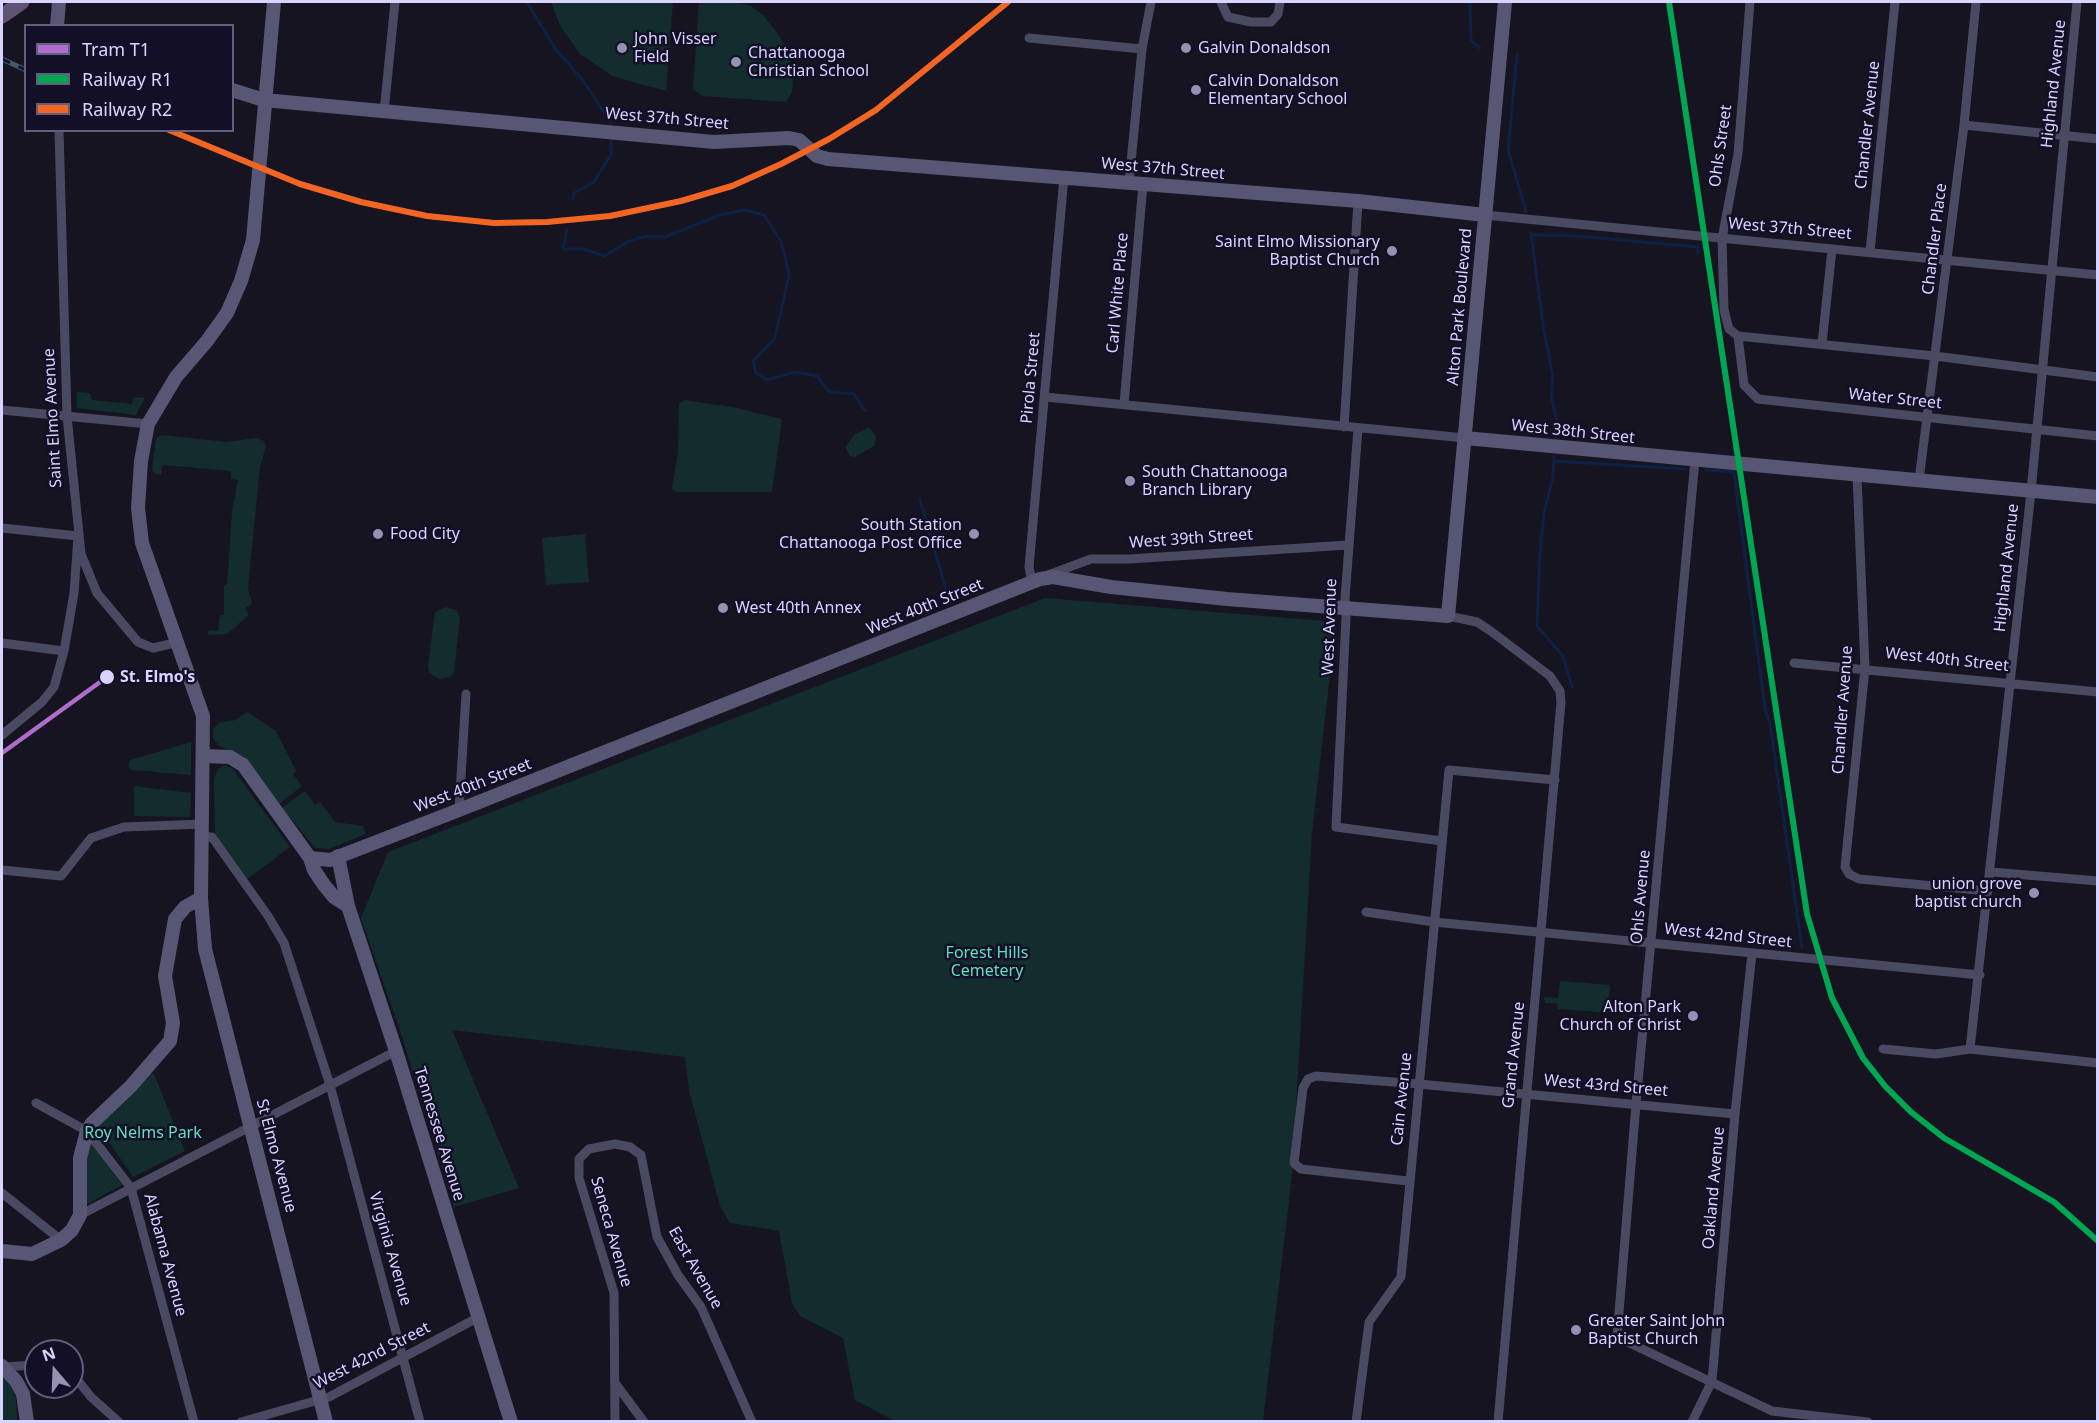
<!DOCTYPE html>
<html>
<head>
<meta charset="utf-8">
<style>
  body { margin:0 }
  #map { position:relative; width:2099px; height:1423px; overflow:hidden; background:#161421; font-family:"Noto Sans",sans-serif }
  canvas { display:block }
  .frame { position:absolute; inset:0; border:3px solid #d9d4ff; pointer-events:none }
  .legend { position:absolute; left:24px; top:24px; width:210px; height:108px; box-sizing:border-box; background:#130f26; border:2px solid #625e7d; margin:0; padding:8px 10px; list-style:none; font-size:18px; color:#d9d4ff }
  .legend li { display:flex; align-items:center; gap:12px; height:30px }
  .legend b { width:30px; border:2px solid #625e7d }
  .north { position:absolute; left:24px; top:1339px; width:60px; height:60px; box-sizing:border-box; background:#130f26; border:2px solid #625e7d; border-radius:50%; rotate:341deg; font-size:16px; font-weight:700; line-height:24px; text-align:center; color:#d9d4ff }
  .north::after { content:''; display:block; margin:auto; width:21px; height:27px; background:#9591b1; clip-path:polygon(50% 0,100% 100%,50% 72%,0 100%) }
</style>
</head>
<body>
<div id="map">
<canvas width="2099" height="1423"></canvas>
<div class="frame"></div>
<ul class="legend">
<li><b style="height:8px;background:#b06ccc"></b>Tram T1</li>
<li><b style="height:8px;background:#00a651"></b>Railway R1</li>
<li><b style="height:8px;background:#f26522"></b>Railway R2</li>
</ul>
<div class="north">N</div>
</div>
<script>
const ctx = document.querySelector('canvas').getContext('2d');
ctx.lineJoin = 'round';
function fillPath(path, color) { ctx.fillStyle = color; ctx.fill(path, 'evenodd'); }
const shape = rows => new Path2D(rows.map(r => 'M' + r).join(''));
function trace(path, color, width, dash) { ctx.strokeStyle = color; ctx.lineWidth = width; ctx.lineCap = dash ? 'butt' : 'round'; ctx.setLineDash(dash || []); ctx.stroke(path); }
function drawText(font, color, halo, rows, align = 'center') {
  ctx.font = font + ' "Noto Sans",sans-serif'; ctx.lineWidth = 5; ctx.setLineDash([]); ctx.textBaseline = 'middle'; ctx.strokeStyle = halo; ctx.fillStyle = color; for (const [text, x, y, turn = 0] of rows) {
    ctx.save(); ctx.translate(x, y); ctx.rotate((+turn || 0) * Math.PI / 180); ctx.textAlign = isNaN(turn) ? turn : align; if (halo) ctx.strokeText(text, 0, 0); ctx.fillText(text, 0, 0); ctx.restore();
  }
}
const green = shape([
  [551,2,673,2,666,91,612,76,580,54,560,26],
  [699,2,737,2,751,6,763,15,780,37,790,60,793,82,792,92,786,102,702,96,693,89],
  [77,392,90,393,92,400,132,404,134,397,145,398,136,415,77,408],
  [684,400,733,407,782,419,772,492,677,492,672,489,678,452,679,404],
  [869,427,876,436,874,446,855,457,850,456,845,447,855,434],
  [162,435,226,442,256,438,264,441,266,446,260,467,248,588,252,604,245,608,249,615,227,634,208,635,209,630,218,631,220,615,224,615,224,586,227,584,232,512,238,480,231,479,231,471,163,465,161,475,155,474,152,470,156,438],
  [585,534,589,582,546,585,542,538],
  [1045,598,1336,622,1312,833,1292,1175,1263,1421,895,1421,855,1400,843,1338,800,1316,792,1303,779,1231,730,1223,720,1206,689,1091,685,1057,452,1030,519,1188,454,1207,401,1033,361,918,388,852],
  [445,607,456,610,460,617,454,672,450,677,440,679,429,673,428,665,435,612],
  [247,712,276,731,296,771,293,774,302,786,279,804,243,756,219,746,213,738,213,729,219,723,235,720],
  [191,742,191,775,132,770,128,766,130,760],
  [225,765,233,769,290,847,246,880,215,833,214,779,218,769],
  [134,786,191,793,190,817,134,816],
  [305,791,315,805,320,802,335,822,363,826,366,834,329,849,315,848,282,808],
  [1560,981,1610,985,1608,1013,1558,1009,1557,1003,1545,1003,1544,997,1558,998],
  [148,1073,154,1074,185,1151,133,1177,97,1125],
  [88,1144,93,1144,122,1185,87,1204,84,1157],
  [2,1376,10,1384,16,1399,17,1421,2,1421]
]);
const stream = shape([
  [527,2,556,50,582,79,611,123],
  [1470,2,1471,41,1480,48],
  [1517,55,1508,150,1526,211],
  [573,199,574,193,593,183,611,155,611,140],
  [567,229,563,249,584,249,604,256,627,242,646,236,665,237,720,215,745,210,764,215,781,241,789,275,775,338,753,361,756,373,767,380,795,372,817,376,829,392,854,394,865,411],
  [1531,233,1543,325,1553,378,1551,395,1557,423,1556,437],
  [1532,235,1577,236,1686,246,1698,247,1698,253],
  [1554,457,1553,477,1544,513,1540,551,1537,626,1563,656,1572,687],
  [1554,461,1685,469],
  [1706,470,1734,472,1765,709,1770,723,1802,948],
  [920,500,948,596]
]);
const street = shape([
  [1221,2,1228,17,1251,22,1271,22,1278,14,1280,2],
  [1750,2,1738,154,1722,239,1724,310,1729,329,1738,336,1935,356,2098,377],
  [1029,38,1142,49],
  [384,112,395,2],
  [1964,125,2098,139],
  [59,130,67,416,81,554,97,593,138,642,153,648,179,642],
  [1129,183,1142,49,1151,2],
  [1485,215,2098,275],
  [1870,252,1895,2],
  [1738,336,1744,385,1758,399,2098,436],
  [1822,344,1832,249],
  [1045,397,1465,438],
  [1124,404,1143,184],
  [2,410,148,424],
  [1344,427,1358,201],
  [1358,428,1345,598,1346,617,1336,827,1442,841],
  [1695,460,1636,1104,1617,1337,1772,1411,1868,1422],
  [1857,475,1865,668,1845,867,1849,874,1859,879,1988,891],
  [1919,480,1964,125,1976,2],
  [2,528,78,536,74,593,64,651,54,687,42,702,2,735],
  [1048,575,1091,559,1129,559,1348,545],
  [1032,582,1029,567,1064,177],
  [1448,616,1477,622,1492,632,1550,676,1560,691,1561,702,1498,1422],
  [2,643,64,651],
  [1794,663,2098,692],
  [459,810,466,694],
  [203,837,212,837,268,916,284,943,330,1085,420,1422],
  [2,870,61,876,91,838,124,827,203,824],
  [1991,872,2098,881],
  [1366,912,1434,922,1980,975],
  [1883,1049,1936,1054,1970,1049,2031,492,2077,2],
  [1970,1049,2098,1063],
  [36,1103,87,1131,131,1188,194,1422],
  [1408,1181,1301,1169,1294,1163,1303,1088,1308,1079,1316,1076,1419,1084,1735,1114],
  [2,1193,61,1240],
  [80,1215,396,1051],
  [2,1367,36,1365],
  [72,1373,91,1397,119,1422],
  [615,1383,644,1422],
  [241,1422,329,1397,479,1317],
  [615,1422,614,1293,579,1178,579,1159,589,1149,615,1144,630,1147,641,1155,657,1237,678,1275,701,1307,752,1422],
  [1356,1422,1369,1322,1401,1277,1449,770,1555,780],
  [1692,1422,1712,1381,1735,1114,1752,953]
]);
const secondary = shape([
  [274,2,253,240,241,281,227,313,207,341,176,377,148,424,141,461,138,508,142,543,203,716,201,898,205,949,326,1422],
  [57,26,59,2],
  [232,90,264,100,714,142,789,138,799,140,817,156,828,159,1358,201,1485,215],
  [1465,438,2098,497],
  [203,756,230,757,243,765,310,858,314,870,324,885,334,897,348,906],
  [338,856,348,906,396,1051,511,1422],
  [310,858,330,860,459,810,1040,579,1053,577,1111,587,1227,599,1448,616,1505,2],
  [2,1251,32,1254,61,1240,72,1230,80,1215,80,1158,87,1131,92,1123,131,1086,170,1041,173,1023,165,976,175,919,185,907,201,898],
  [2,1366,16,1381,23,1394,27,1422]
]);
const primary = shape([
  [2,16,22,2]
]);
const rail = shape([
  [1669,2,1807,914,1832,998,1863,1058,1885,1086,1911,1112,1944,1138,2054,1202,2098,1241],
  [2,59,26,70],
  [169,130,300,184,361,202,427,216,494,223,547,222,610,216,681,201,732,186,781,164,829,139,876,110,1008,2]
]);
const rail1 = shape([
  [1669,2,1807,914,1832,998,1863,1058,1885,1086,1911,1112,1944,1138,2054,1202,2098,1241]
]);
const rail2 = shape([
  [169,130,300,184,361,202,427,216,494,223,547,222,610,216,681,201,732,186,781,164,829,139,876,110,1008,2]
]);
const tram1 = shape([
  [2,753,107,677]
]);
const markers = [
  [622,48,6,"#9591b1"],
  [1186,48,6,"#9591b1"],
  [736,62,6,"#9591b1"],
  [1196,90,6,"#9591b1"],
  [1392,251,6,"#9591b1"],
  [1130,481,6,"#9591b1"],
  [378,534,6,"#9591b1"],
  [974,534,6,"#9591b1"],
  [723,608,6,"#9591b1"],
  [107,677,8,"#d9d4ff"],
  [2034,893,6,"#9591b1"],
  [1693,1016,6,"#9591b1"],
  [1576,1330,6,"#9591b1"]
];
const poiNames = [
  ["John Visser",634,39],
  ["Field",634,57],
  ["Galvin Donaldson",1198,48],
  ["Chattanooga",748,53],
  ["Christian School",748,71],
  ["Calvin Donaldson",1208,81],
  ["Elementary School",1208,99],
  ["Saint Elmo Missionary",1380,242,"right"],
  ["Baptist Church",1380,260,"right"],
  ["South Chattanooga",1142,472],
  ["Branch Library",1142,490],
  ["South Station",962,525,"right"],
  ["Chattanooga Post Office",962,543,"right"],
  ["Food City",390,534],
  ["West 40th Annex",735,608],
  ["union grove",2022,884,"right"],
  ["baptist church",2022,902,"right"],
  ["Alton Park",1681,1007,"right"],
  ["Church of Christ",1681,1025,"right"],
  ["Greater Saint John",1588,1321],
  ["Baptist Church",1588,1339]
];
const streetNames = [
  ["Highland Avenue",2054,84,-84],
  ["West 37th Street",667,119,5],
  ["Chandler Avenue",1868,125,-84],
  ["Ohls Street",1721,146,-82],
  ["West 37th Street",1163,169,5],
  ["West 37th Street",1790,229,5],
  ["Chandler Place",1935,239,-83],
  ["Carl White Place",1118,293,-85],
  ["Alton Park Boulevard",1460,307,-85],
  ["Pirola Street",1031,378,-85],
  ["Water Street",1895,399,6],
  ["Saint Elmo Avenue",53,418,-93],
  ["West 38th Street",1573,432,6],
  ["West 39th Street",1191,539,-4],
  ["Highland Avenue",2007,568,-84],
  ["West 40th Street",925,607,-22],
  ["West Avenue",1330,627,-88],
  ["West 40th Street",1947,660,6],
  ["Chandler Avenue",1843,710,-86],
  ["West 40th Street",473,786,-21],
  ["Ohls Avenue",1641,897,-85],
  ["West 42nd Street",1728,936,6],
  ["Grand Avenue",1514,1055,-84],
  ["West 43rd Street",1606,1086,5],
  ["Cain Avenue",1402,1099,-84],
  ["Tennessee Avenue",439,1134,73],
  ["St Elmo Avenue",276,1156,75],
  ["Oakland Avenue",1714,1188,-85],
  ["Seneca Avenue",611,1232,74],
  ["Virginia Avenue",390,1249,74],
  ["Alabama Avenue",165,1255,75],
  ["East Avenue",695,1268,60],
  ["West 42nd Street",372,1356,-27]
];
const stopNames = [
  ["St. Elmo's",120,677]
];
const parkNames = [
  ["Forest Hills",987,953],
  ["Cemetery",987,971],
  ["Roy Nelms Park",143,1133]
];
fillPath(green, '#132c2d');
trace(stream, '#0d2144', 3);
trace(street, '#4a4962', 9);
trace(secondary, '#575674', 14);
trace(primary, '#5e5373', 15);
trace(rail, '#43596b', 5);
trace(rail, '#130f26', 3, [9]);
trace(rail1, '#00a651', 6);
trace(rail2, '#f26522', 6);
trace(tram1, '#b06ccc', 4.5);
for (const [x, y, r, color] of markers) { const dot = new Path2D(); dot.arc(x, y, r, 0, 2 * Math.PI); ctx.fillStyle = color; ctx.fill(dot); trace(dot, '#130f26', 2); }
drawText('16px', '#d9d4ff', '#130f26', poiNames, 'left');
drawText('16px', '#d9d4ff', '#130f26', streetNames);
drawText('bold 16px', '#d9d4ff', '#130f26', stopNames, 'left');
drawText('16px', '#5fe0c0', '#130f26', parkNames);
</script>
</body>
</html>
